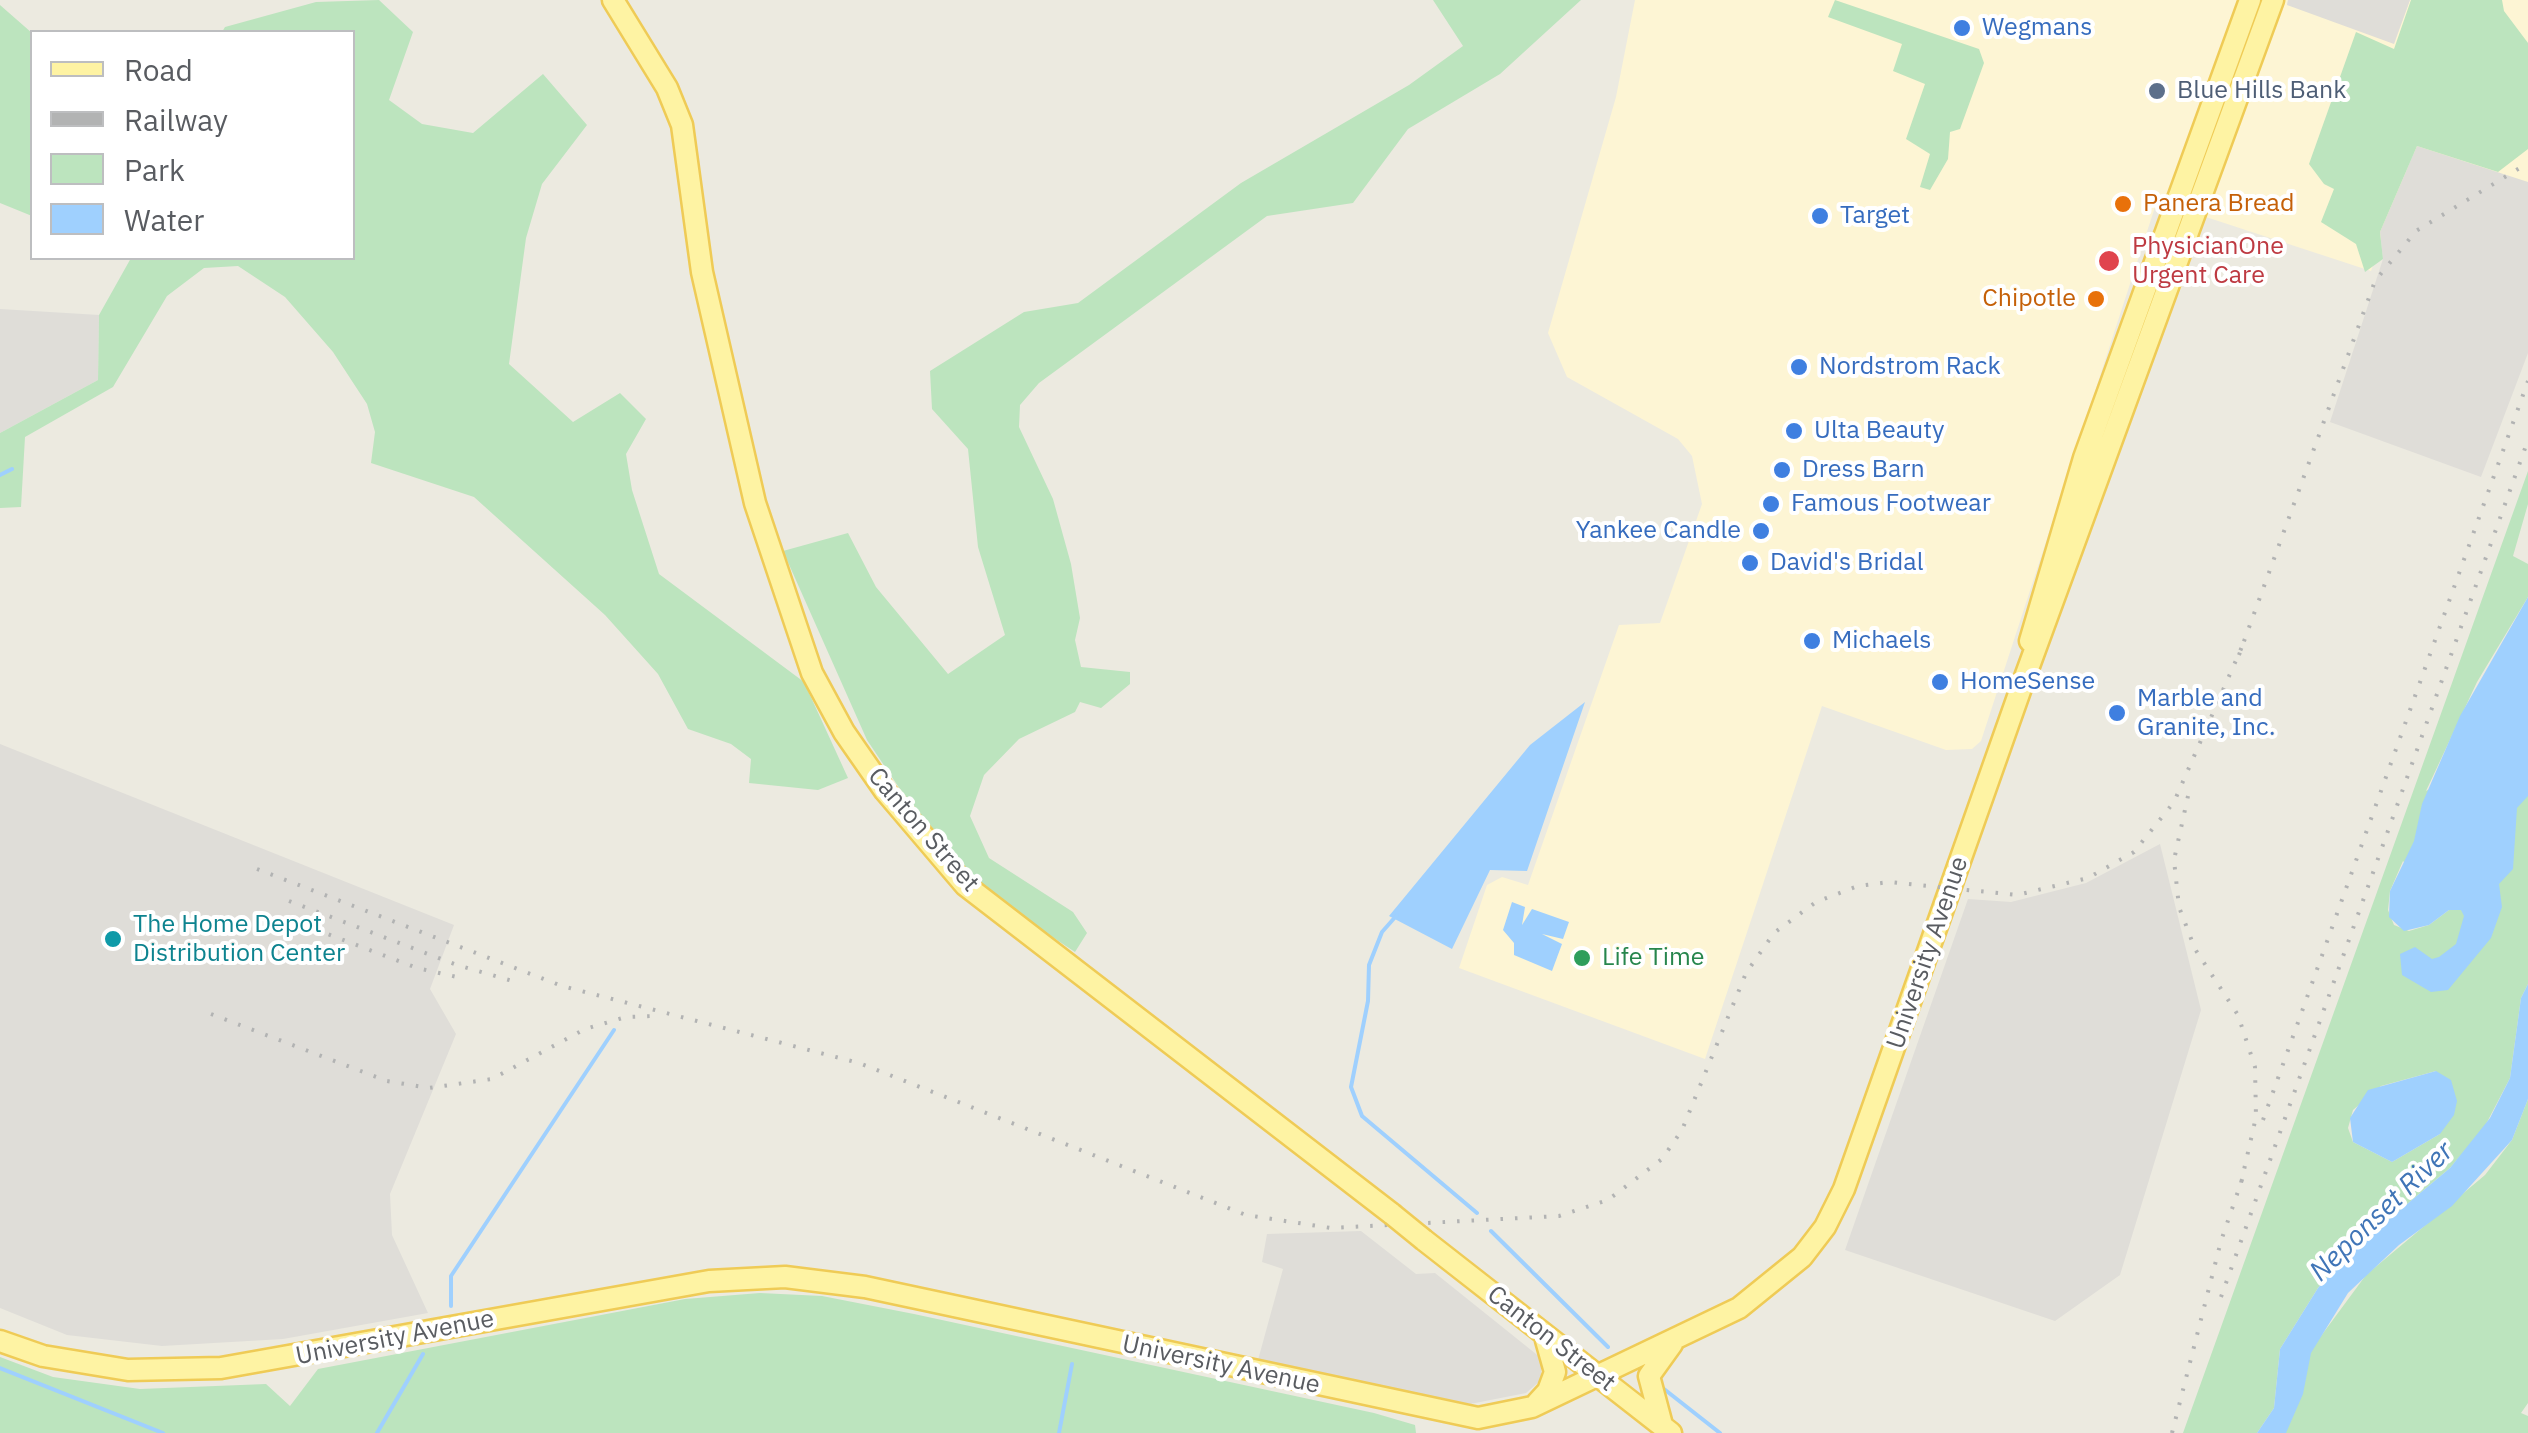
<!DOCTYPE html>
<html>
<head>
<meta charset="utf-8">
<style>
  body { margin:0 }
  #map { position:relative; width:2528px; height:1433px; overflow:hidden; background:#eceae0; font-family:"IBM Plex Sans",sans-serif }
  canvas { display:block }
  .legend { position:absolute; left:30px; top:30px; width:325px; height:230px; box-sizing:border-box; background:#fff; border:2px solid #bdbec0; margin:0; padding:12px 18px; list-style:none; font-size:30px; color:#595c61 }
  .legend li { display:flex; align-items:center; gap:20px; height:50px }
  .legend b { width:50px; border:2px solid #bdbec0 }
</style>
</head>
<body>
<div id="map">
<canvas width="2528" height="1433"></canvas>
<ul class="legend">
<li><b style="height:12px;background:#fef3a3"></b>Road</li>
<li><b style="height:12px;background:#b2b3b3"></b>Railway</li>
<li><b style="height:28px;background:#bce4be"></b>Park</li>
<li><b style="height:28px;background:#9fd0fe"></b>Water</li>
</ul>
</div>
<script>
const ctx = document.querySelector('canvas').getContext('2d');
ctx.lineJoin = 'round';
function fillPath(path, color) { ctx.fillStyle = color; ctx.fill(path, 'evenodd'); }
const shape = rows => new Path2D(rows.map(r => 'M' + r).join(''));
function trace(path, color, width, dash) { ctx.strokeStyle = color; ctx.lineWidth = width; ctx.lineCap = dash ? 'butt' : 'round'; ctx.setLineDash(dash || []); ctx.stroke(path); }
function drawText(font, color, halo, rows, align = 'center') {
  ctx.font = font + ' "IBM Plex Sans",sans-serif'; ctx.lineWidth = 8; ctx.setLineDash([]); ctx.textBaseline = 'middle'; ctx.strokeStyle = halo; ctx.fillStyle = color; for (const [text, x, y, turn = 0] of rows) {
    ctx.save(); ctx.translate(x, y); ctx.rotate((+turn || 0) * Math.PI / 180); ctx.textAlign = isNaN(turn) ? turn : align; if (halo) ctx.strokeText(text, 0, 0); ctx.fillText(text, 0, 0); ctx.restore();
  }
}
const commercial = shape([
  [1635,0,2288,0,2287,4,2394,43,2410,0,2528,0,2528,187,2413,152,2371,271,2157,201,1981,741,1972,749,1946,750,1822,706,1705,1059,1459,968,1487,885,1502,877,1528,885,1619,625,1660,623,1702,504,1692,456,1678,439,1567,377,1548,333,1616,97]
]);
const industrial = shape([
  [2288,0,2410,0,2394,44,2287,5],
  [2417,146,2528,182,2528,353,2481,477,2330,422,2383,259,2380,232],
  [0,309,99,315,98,380,0,433],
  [0,744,454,925,430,989,456,1034,390,1194,392,1235,428,1313,283,1339,162,1346,67,1335,0,1308],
  [2160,844,2201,1010,2120,1275,2055,1321,1845,1250,1968,899,2011,902,2086,883],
  [1361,1231,1416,1274,1435,1273,1541,1358,1541,1380,1526,1393,1470,1404,1258,1360,1283,1269,1262,1262,1267,1234]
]);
const green = shape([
  [379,0,413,32,389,100,422,124,473,133,543,74,587,125,542,184,526,238,509,364,573,422,620,393,646,419,626,454,632,490,659,574,804,682,848,778,818,790,749,783,751,759,731,744,688,729,658,674,605,615,474,497,371,463,375,432,367,404,333,352,285,297,238,266,204,268,167,296,113,387,25,437,21,507,0,508,0,433,98,380,99,315,131,258,352,258,352,32,222,32,225,27,316,2],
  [1433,0,1581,0,1500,74,1408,129,1353,203,1267,216,1039,383,1020,405,1019,427,1053,499,1071,564,1080,618,1075,640,1081,667,1130,672,1130,684,1101,708,1080,702,1075,712,1019,739,984,775,970,816,989,858,1073,912,1087,933,1075,952,989,895,912,807,867,740,783,551,848,533,876,587,948,674,1005,635,978,547,968,449,932,409,930,371,1024,312,1078,303,1241,183,1409,85,1463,46],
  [1835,0,1979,49,1984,63,1960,129,1950,132,1948,159,1930,190,1920,187,1930,154,1906,139,1925,84,1893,71,1902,44,1828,17],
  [2411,0,2502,0,2504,11,2528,43,2528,149,2498,172,2417,146,2380,232,2383,259,2365,272,2356,244,2321,222,2334,189,2324,184,2309,164,2356,32,2394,49],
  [0,5,32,33,32,216,0,203],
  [2528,471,2528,504,2513,556,2528,564,2528,597,2477,682,2426,791,2528,735,2528,984,2521,998,2510,1078,2484,1128,2450,1168,2344,1257,2318,1288,2280,1349,2274,1408,2257,1433,2183,1433],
  [2403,861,2449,910,2429,925,2409,931,2394,925,2388,910,2390,891],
  [2436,1071,2440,1134,2392,1162,2353,1142,2348,1128,2353,1110,2381,1086],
  [2528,1099,2528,1403,2521,1413,2528,1416,2528,1433,2274,1433,2296,1356,2321,1336,2366,1275,2485,1175,2512,1140],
  [760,1293,822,1296,914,1314,1374,1413,1415,1425,1416,1433,0,1433,0,1357,53,1377,140,1389,266,1384,290,1406,318,1369,685,1299]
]);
const water = shape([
  [2528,597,2528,796,2517,808,2513,869,2499,884,2502,907,2491,938,2448,990,2431,992,2402,975,2400,954,2415,947,2432,959,2439,957,2456,944,2464,916,2461,910,2449,910,2429,925,2404,931,2389,917,2390,891,2414,841,2422,804,2460,716],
  [1585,702,1527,871,1490,870,1452,949,1389,916,1530,745],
  [1512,902,1525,907,1522,925,1532,909,1569,922,1563,939,1542,934,1562,944,1552,971,1514,955,1514,943,1503,930],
  [2528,984,2528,1099,2512,1140,2452,1206,2399,1245,2348,1293,2311,1353,2303,1394,2286,1433,2257,1433,2274,1408,2280,1349,2318,1288,2344,1257,2450,1168,2490,1118,2510,1078,2521,998],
  [2436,1071,2451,1080,2457,1101,2454,1115,2440,1134,2392,1162,2353,1142,2350,1118,2368,1090]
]);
const stream = shape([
  [0,475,12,469],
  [1397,915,1382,932,1369,965,1368,1001,1351,1087,1362,1116,1477,1213],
  [1491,1231,1608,1347],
  [451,1306,451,1276,614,1030],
  [0,1368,163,1433],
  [1664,1389,1720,1433],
  [377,1433,423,1354],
  [1059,1433,1072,1364]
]);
const major = shape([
  [613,0,667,88,682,125,702,272,755,503,812,673,844,732,885,791,965,885,1392,1214],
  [2030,641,2084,458,2250,0],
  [1424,1240,1671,1433],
  [0,1341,43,1356,128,1370,221,1368,709,1281,785,1277,865,1287,1478,1418,1532,1407,1739,1308,1802,1257,1825,1227,1844,1189,2021,688,2273,0],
  [1537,1403,1548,1391,1555,1372,1546,1340],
  [1662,1425,1649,1376,1672,1344]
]);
const rail = shape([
  [2239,655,2375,281,2416,231,2528,163],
  [2188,796,2174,860,2179,907,2195,949,2238,1015,2255,1067,2256,1117,2241,1183],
  [257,869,562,986,859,1063,1246,1215,1331,1228,1559,1216,1608,1200,1662,1159,1682,1130,1746,973,1774,933,1816,902,1858,886,1889,882,2017,895,2088,878,2134,852,2174,802,2244,642],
  [289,901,457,965,516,982],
  [288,919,417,968,466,979],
  [211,1014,387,1081,429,1088,492,1079,585,1029,626,1017,653,1016],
  [2263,1120,2528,381],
  [2221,1297,2528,440],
  [2172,1433,2221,1241,2245,1171]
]);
const majorBridge = shape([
  [1392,1214,1424,1240]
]);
const markers = [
  [1962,28,10,"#3f7fe0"],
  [2157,91,10,"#5c6f8a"],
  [2123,204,10,"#e8710a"],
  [1820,216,10,"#3f7fe0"],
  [2109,261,12,"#e0444e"],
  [2096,299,10,"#e8710a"],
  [1799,367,10,"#3f7fe0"],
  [1794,431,10,"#3f7fe0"],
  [1782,470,10,"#3f7fe0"],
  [1771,504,10,"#3f7fe0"],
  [1761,531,10,"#3f7fe0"],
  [1750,563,10,"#3f7fe0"],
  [1812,641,10,"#3f7fe0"],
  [1940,682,10,"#3f7fe0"],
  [2117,713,10,"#3f7fe0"],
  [113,939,10,"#0f9aa8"],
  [1582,958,10,"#2e9e5b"]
];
const shopNames = [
  ["Wegmans",1982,28],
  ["Target",1840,216],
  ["Nordstrom Rack",1819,367],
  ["Ulta Beauty",1814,431],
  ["Dress Barn",1802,470],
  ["Famous Footwear",1791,504],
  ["Yankee Candle",1741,531,"right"],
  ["David's Bridal",1770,563],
  ["Michaels",1832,641],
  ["HomeSense",1960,682],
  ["Marble and",2137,699],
  ["Granite, Inc.",2137,728]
];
const serviceNames = [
  ["Blue Hills Bank",2177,91]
];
const foodNames = [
  ["Panera Bread",2143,204],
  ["Chipotle",2076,299,"right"]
];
const healthNames = [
  ["PhysicianOne",2132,247],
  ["Urgent Care",2132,276]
];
const streetNames = [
  ["Canton Street",923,830,49],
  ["University Avenue",1928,953,-71],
  ["University Avenue",395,1338,-11],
  ["Canton Street",1551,1339,38],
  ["University Avenue",1221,1365,12]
];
const cultureNames = [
  ["The Home Depot",133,925],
  ["Distribution Center",133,954]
];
const leisureNames = [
  ["Life Time",1602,958]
];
const waterNames = [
  ["Neponset River",2382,1212,-44]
];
fillPath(commercial, '#fdf5d4');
fillPath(industrial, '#dfddd8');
fillPath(green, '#bce4be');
fillPath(water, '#9fd0fe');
trace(stream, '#9fd0fe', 4);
trace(major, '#efcb56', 25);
trace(major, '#fef3a3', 20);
trace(rail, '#b2b3b3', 4, [2.5, 12]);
trace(majorBridge, '#efcb56', 25, []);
trace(majorBridge, '#fef3a3', 20);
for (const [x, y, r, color] of markers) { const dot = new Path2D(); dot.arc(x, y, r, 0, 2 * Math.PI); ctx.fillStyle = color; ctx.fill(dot); trace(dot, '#fff', 4); }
drawText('25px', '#366cbe', '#fff', shopNames, 'left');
drawText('25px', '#4e5e75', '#fff', serviceNames, 'left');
drawText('25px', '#c56008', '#fff', foodNames, 'left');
drawText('25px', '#be3a42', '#fff', healthNames, 'left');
drawText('25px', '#595c61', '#fff', streetNames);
drawText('25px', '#0d838f', '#fff', cultureNames, 'left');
drawText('25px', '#27864d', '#fff', leisureNames, 'left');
drawText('italic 28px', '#4075b7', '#fff', waterNames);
</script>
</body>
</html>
